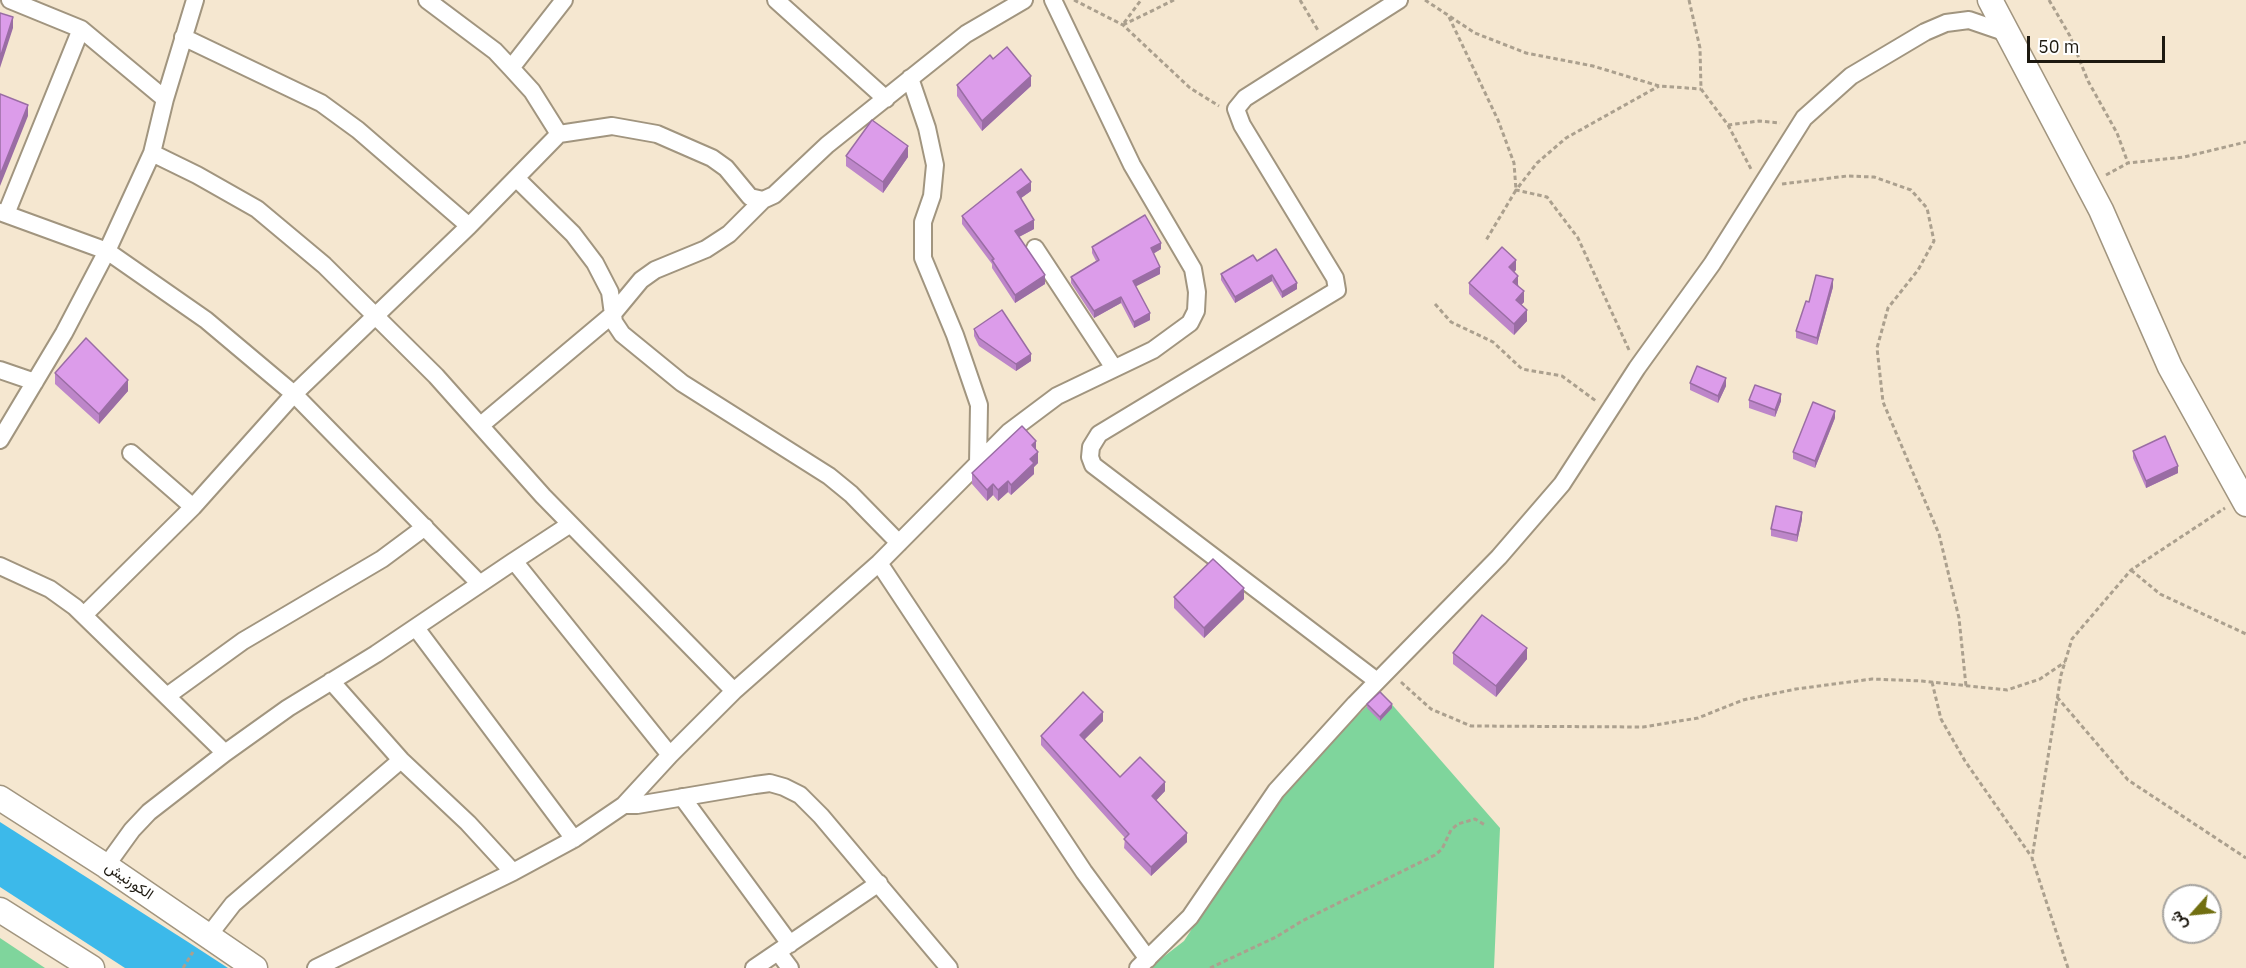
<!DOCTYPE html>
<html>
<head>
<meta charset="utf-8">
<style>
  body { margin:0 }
  #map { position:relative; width:2246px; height:968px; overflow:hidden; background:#f5e7d0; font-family:"IBM Plex Sans",Vazirmatn,sans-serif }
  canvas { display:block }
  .north { position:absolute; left:2162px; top:884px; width:60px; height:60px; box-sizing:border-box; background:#fff; border:2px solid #a5a39f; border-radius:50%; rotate:243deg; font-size:16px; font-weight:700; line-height:24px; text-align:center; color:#1d1910 }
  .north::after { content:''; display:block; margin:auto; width:21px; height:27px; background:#716f11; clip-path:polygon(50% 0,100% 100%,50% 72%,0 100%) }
  .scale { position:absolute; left:2027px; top:36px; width:138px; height:27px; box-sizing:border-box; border:3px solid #1d1910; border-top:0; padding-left:8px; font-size:18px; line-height:21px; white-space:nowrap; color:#1d1910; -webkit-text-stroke:4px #fff; paint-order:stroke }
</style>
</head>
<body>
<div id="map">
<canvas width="2246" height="968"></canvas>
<div class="north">ش</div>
<div class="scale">50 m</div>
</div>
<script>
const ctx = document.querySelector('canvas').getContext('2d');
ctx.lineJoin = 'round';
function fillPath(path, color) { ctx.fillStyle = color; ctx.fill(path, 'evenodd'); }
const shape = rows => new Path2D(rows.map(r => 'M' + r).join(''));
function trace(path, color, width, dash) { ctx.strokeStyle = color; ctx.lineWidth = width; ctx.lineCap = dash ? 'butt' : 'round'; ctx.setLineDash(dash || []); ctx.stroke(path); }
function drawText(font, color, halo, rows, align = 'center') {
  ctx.font = font + ' "IBM Plex Sans",Vazirmatn,sans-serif'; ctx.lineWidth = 4.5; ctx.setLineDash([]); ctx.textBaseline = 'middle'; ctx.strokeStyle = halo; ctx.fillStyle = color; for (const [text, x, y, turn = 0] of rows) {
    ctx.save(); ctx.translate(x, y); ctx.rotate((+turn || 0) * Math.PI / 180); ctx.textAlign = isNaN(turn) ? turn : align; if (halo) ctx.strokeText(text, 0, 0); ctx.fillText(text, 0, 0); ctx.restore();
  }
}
const green = shape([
  [1381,692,1500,828,1494,968,1149,968,1184,941,1278,796],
  [0,938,45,968,0,968]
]);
const water = shape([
  [0,822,188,942,228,968,125,968,0,887]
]);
const path = shape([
  [1074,0,1123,25,1190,88,1219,106],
  [1300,0,1319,32],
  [1425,0,1475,33,1526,53,1593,66,1659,86,1701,89],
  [1689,0,1700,48,1701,89,1728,125,1759,121,1780,123],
  [2049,0,2070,36,2088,81,2117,133,2128,163],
  [1449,17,1498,120,1514,163,1516,190,1485,242],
  [1124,23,1141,0],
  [1123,25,1174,0],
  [1728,125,1751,169],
  [2106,175,2128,163,2184,157,2246,142],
  [1782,184,1847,176,1874,177,1911,190,1927,208,1934,241,1918,270,1888,308,1877,348,1883,402,1939,534,1959,618,1966,686],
  [1435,304,1451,322,1493,342,1522,369,1562,376,1596,401],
  [1629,350,1578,238,1547,197,1516,190,1537,163,1566,138,1659,86],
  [2131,570,2160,594,2246,634],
  [1401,682,1431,709,1471,726,1643,727,1698,718,1743,700,1796,689,1872,679,1922,681,2007,690,2040,679,2065,662],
  [1932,682,1941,719,1965,761,2031,856],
  [2057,697,2128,780,2246,858],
  [183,968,193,952],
  [1210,968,1276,937,1302,921,1435,855,1442,849,1451,830,1458,824,1475,819,1485,825],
  [2068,968,2032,858,2061,675,2072,639,2131,570,2225,508]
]);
const street = shape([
  [10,0,81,29,165,99],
  [776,0,886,99],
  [183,37,321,103,358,130,469,226],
  [511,68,564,0],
  [910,78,927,128,935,165,932,196,923,222,923,258,955,335,979,405,978,464],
  [559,134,612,126,657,134,712,158,726,168,750,197,763,200,774,195,827,145,966,34,1024,0],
  [152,153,197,175,257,209,324,265,436,376,543,496,734,691],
  [516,178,573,234,595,263,610,292,614,322,622,334,682,383,829,476,851,494,899,543],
  [0,212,107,251,206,320,294,394,479,583],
  [6,214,81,29],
  [1035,248,1114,368],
  [0,370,35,382],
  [481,425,612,315,641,280,655,270,706,249,729,234,763,200],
  [0,440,64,333,107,251,152,153,165,99,195,0],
  [131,453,193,507],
  [514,561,569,525],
  [879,563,1084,872,1148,959],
  [0,566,50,589,75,607,225,753],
  [84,615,193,507,294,394,469,226,559,134,532,91,511,68,495,51,427,0],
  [416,628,574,839],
  [331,681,401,760,468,823,513,872],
  [1377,681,1093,465,1090,457,1091,447,1099,434,1337,290,1335,278,1242,125,1236,109,1245,98,1399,0],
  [167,696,243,641,382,559,425,527],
  [682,797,790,944],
  [624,805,637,805,755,785,770,783,784,787,800,795,821,816,949,968],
  [106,866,132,830,149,812,225,753,288,708,376,654,514,561,670,755],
  [209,935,233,904,401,760],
  [778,952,790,968],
  [316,968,513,872,574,839,624,805,670,755,734,691,879,563,1009,432,1057,396,1153,350,1190,323,1196,311,1197,292,1193,269,1132,165,1053,0],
  [754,968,879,883],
  [1138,968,1190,917,1276,791,1355,704,1499,557,1562,484,1637,368,1712,264,1804,118,1851,76,1925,32,1946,23,1969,20,2007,33]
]);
const secondary = shape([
  [1990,0,2101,210,2170,367,2246,504],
  [0,798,106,866,255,968],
  [0,910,92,968]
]);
const wall = shape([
  [993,59,1031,86,982,131,957,96,957,85],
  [846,156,908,157,883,193,846,166],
  [1031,191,1021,198,1034,229,1019,237,1045,284,1015,303,992,268,992,264,962,224,962,216],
  [1092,247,1161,249,1153,254,1160,274,1135,286,1150,320,1134,328,1121,303,1094,318,1071,283,1071,277,1096,261,1092,253],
  [1257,261,1297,289,1282,298,1272,281,1235,303,1221,280,1221,274],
  [1516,270,1514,272,1524,302,1521,305,1527,321,1514,335,1469,294,1469,283],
  [1833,287,1817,345,1796,338,1796,331,1809,302],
  [974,329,1031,361,1016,371,979,346,974,336],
  [55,373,128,391,99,424,55,384],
  [1690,383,1726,386,1718,403,1690,390],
  [1749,400,1781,401,1775,417,1749,408],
  [1835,418,1815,468,1793,459,1793,452],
  [1036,450,1038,463,1034,467,1034,474,1011,495,1008,492,998,501,993,495,987,501,972,484,972,473],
  [2133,451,2178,473,2146,488,2133,458],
  [1802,519,1797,542,1771,536,1771,529],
  [1174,597,1244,599,1204,638,1174,608],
  [1453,653,1527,659,1496,697,1453,664],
  [1367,704,1392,708,1380,721,1367,708],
  [1103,721,1084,740,1120,777,1165,791,1156,800,1187,842,1151,876,1124,848,1125,838,1041,745,1041,736]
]);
const shadedWall = shape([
  [13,17,13,28,0,68,0,58],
  [1031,76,1031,86,982,131,982,121],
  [28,105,28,116,0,186,0,175],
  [908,146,908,157,883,193,883,182],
  [1031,182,1031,191,1017,201,1017,192],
  [1034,220,1034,229,1015,239,1015,231],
  [1161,243,1161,249,1151,255,1151,248],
  [1516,260,1516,270,1509,278,1509,267],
  [1160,267,1160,274,1133,288,1133,281],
  [1045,275,1045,284,1015,303,1015,295],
  [1272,275,1272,281,1235,303,1235,297],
  [1518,276,1518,287,1513,282],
  [1833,279,1833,287,1817,345,1817,338],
  [1297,283,1297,289,1282,298,1282,292],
  [1524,291,1524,302,1516,311,1516,300],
  [1121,297,1121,303,1094,318,1094,311],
  [1527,310,1527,321,1514,335,1514,324],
  [1150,313,1150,320,1134,328,1134,322],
  [1031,354,1031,361,1016,371,1016,364],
  [1726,378,1726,386,1718,403,1718,396],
  [128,380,128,391,99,424,99,414],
  [1781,394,1781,401,1775,417,1775,410],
  [1835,411,1835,418,1815,468,1815,461],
  [1036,441,1036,452,1032,445],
  [1038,452,1038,463,1034,467,1034,474,1011,495,1011,485,1030,459],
  [2178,466,2178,473,2146,488,2146,481],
  [1008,481,1008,492,998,501,998,490],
  [993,484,993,495,987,501,987,490],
  [1802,512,1802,519,1797,542,1797,535],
  [1244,588,1244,599,1204,638,1204,628],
  [1527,648,1527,659,1496,697,1496,686],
  [1392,704,1392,708,1380,721,1380,717],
  [1103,712,1103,721,1080,744,1080,735],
  [1165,782,1165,791,1152,805,1152,796],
  [1187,833,1187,842,1151,876,1151,867]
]);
const building = shape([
  [0,13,13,17,0,58,0,13],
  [1007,47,1031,76,982,121,957,85,990,55,993,59,1007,47],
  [0,94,28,105,0,175,0,94],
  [872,120,908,146,883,182,846,156,872,120],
  [1021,169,1031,182,1017,192,1034,220,1015,231,1045,275,1015,295,992,260,994,259,962,216,1021,169],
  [1145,215,1161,243,1151,248,1160,267,1133,281,1150,313,1134,322,1121,297,1094,311,1071,277,1099,260,1092,247,1145,215],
  [1502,247,1516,260,1509,267,1518,276,1513,282,1524,291,1516,300,1527,310,1514,324,1469,283,1502,247],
  [1276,249,1297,283,1282,292,1272,275,1235,297,1221,274,1253,255,1257,261,1276,249],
  [1816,275,1833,279,1817,338,1796,331,1806,301,1809,302,1816,275],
  [1002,310,1031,354,1016,364,979,338,974,329,1002,310],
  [86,338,128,380,99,414,55,373,86,338],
  [1697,366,1726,378,1718,396,1690,383,1697,366],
  [1755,385,1781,394,1775,410,1749,400,1755,385],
  [1813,402,1835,411,1815,461,1793,452,1813,402],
  [1022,426,1036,441,1032,445,1038,452,1030,459,1034,463,1011,485,1008,481,998,490,993,484,987,490,972,473,1022,426],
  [2165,436,2178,466,2146,481,2133,451,2165,436],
  [1776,506,1802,512,1797,535,1771,529,1776,506],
  [1213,559,1244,588,1204,628,1174,597,1213,559],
  [1482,615,1527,648,1496,686,1453,653,1482,615],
  [1083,692,1103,712,1080,735,1120,777,1140,757,1165,782,1152,796,1187,833,1151,867,1124,839,1129,834,1041,736,1083,692],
  [1380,692,1392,704,1380,717,1367,704,1380,692]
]);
const streetNames = [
  ["الكورنيش",129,881,34]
];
fillPath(green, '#7fd59c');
fillPath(water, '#3cb9ea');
trace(street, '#a1957f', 20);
trace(secondary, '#a1957f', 27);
trace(path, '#aba08e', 3, [4.5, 3]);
trace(street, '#fff', 16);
trace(secondary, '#fff', 24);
fillPath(wall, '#bd86c9');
fillPath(shadedWall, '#9a6da4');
fillPath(building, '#dc9cea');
trace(building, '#9a6da4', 1.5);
drawText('15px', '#1d1910', '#fff', streetNames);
</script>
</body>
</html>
